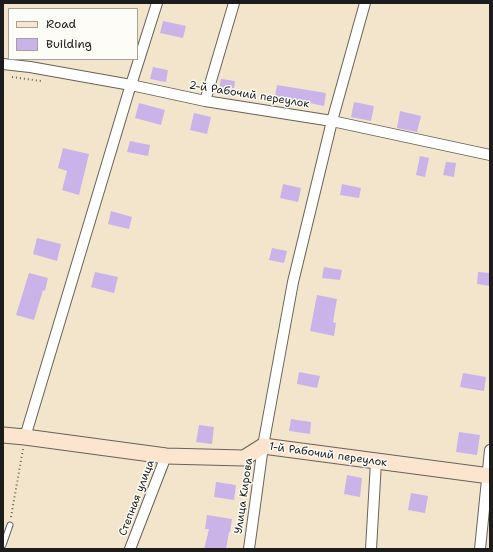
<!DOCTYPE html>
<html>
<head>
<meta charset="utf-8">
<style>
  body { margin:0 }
  #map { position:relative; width:493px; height:552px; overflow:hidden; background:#f2e5cb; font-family:"Shantell Sans",sans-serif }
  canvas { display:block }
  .frame { position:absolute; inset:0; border:4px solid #1c1c1c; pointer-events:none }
  .legend { position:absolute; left:8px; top:8px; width:130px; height:52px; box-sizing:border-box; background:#fdfcf7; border:1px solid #a3a29f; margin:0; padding:5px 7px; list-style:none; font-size:12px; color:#1c1c1c }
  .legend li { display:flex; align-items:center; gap:8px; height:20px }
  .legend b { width:20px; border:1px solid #a3a29f }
</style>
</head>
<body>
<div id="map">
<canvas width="493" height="552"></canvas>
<div class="frame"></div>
<ul class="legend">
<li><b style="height:5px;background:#fbe5cf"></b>Road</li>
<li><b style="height:11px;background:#c9b3e9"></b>Building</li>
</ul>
</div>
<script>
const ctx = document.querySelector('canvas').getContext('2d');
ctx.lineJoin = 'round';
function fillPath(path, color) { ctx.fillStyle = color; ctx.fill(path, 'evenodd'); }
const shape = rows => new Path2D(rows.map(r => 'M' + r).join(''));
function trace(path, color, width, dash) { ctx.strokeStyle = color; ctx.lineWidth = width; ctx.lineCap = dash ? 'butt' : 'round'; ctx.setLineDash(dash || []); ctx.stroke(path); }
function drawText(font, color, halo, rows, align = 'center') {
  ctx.font = font + ' "Shantell Sans",sans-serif'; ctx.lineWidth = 3; ctx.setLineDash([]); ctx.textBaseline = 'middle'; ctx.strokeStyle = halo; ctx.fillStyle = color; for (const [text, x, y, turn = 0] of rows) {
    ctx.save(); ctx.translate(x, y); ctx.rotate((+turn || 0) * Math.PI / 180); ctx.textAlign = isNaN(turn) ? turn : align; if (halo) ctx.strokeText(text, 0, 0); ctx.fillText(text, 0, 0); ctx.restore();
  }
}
const building = shape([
  [163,21,186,26,183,38,160,33],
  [153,67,168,70,166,82,150,79],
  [221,79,235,81,233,96,218,94],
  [277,85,326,93,324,106,290,99,289,105,274,102],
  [354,102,374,106,371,121,351,117],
  [139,103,165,110,161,125,135,118],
  [400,111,421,116,417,132,397,128],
  [194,113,211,117,207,134,190,130],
  [130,141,150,145,148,156,127,152],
  [63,148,89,154,79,195,62,190,67,171,58,168],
  [420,156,429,158,425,177,416,175],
  [446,162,456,163,454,177,443,175],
  [283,184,301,188,298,202,280,198],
  [342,184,361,188,359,198,340,195],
  [111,211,132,217,129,229,108,224],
  [37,238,61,244,57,261,33,254],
  [272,248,287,251,284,263,269,260],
  [324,267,342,270,340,280,322,278],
  [95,272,118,277,114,293,91,287],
  [478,272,490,273,490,286,477,284],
  [29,273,48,278,45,291,43,290,34,320,16,315],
  [317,295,337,299,333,322,336,323,334,336,310,331],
  [299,372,320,376,317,388,297,384],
  [463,373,486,377,484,391,460,387],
  [291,419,311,422,310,434,289,431],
  [199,425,214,427,212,444,196,442],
  [459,432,480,435,477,455,456,452],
  [347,475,362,478,360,497,344,494],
  [216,482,236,485,234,500,214,497],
  [411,493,428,496,425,513,408,510],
  [207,515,232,519,230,532,229,532,226,549,204,549,209,529,205,529]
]);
const path = shape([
  [12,77,41,81],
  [11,517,23,449]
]);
const lane = shape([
  [3,545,10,525]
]);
const street = shape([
  [3,64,30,67,131,85,205,101,332,121,490,155],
  [205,101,234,3],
  [25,437,128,94,131,85,157,3],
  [130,549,166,456],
  [249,549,263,446,293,282,332,121,365,3],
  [371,549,376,462],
  [480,549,490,450]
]);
const secondary = shape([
  [3,435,25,437,166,456,244,458,263,446,490,476]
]);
const streetNames = [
  ["2-й Рабочий переулок",249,95,9],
  ["1-й Рабочий переулок",328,455,8],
  ["Улица Кирова",244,496,-82],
  ["Степная улица",137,498,-69]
];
fillPath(building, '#c9b3e9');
trace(lane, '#676259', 7);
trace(street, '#676259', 12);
trace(secondary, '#676259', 17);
trace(path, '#676259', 2, [1, 3]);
trace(lane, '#fff', 5);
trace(street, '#fff', 10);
trace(secondary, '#fbe5cf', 15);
drawText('11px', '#1c1c1c', '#fdfcf7', streetNames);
</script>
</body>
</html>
